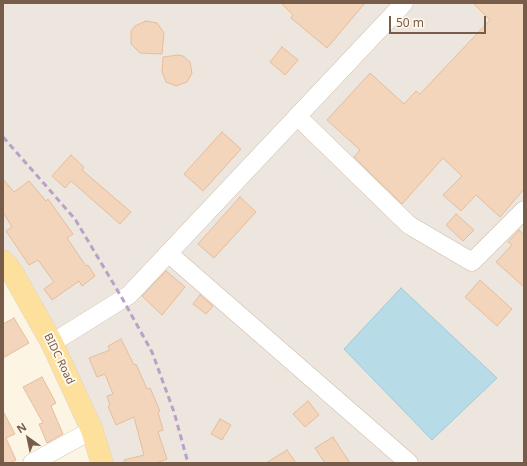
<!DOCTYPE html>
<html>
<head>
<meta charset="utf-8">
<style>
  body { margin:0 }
  #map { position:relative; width:527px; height:466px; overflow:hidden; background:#fdf5e4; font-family:"Noto Sans",sans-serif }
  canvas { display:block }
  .frame { position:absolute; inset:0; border:4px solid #765c49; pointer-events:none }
  .north { position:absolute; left:8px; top:418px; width:40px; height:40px; -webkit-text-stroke:3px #fff8eb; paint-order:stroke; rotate:327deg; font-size:11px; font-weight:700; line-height:16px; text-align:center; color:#765c49 }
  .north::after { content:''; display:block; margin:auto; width:14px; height:18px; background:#765c49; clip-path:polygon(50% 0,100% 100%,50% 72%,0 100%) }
  .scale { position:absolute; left:389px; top:16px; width:97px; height:18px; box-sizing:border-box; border:2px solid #765c49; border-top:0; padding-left:5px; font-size:12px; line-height:14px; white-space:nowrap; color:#765c49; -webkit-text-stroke:3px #fff8eb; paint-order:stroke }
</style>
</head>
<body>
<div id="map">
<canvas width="527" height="466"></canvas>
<div class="frame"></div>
<div class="north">N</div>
<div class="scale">50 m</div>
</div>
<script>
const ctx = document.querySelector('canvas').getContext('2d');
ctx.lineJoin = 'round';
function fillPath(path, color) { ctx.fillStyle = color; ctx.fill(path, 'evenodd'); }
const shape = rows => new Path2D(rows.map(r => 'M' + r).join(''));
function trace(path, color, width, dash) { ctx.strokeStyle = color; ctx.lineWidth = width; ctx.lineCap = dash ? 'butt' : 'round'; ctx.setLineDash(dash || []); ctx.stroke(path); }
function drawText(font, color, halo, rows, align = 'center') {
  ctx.font = font + ' "Noto Sans",sans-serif'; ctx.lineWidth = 4; ctx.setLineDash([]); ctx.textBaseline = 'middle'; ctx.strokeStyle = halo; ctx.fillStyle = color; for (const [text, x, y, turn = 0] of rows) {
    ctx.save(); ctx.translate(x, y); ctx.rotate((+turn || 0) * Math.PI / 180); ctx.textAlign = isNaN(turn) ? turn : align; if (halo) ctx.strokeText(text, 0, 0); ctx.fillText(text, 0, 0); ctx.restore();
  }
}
const industrial = shape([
  [3,3,524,3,524,463,102,463,3,261]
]);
const water = shape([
  [401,288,497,378,432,440,344,349,401,288]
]);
const building = shape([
  [281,3,365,3,327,48,291,18,293,15,281,3],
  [473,3,524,3,524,189,500,217,476,195,461,211,443,195,462,176,443,158,402,204,354,157,360,150,327,120,370,73,404,104,416,91,420,94,490,20,473,3],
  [146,21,157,23,164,33,162,54,140,53,131,44,131,31,135,26,146,21],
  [282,47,298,60,285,75,270,62,282,47],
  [178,55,183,56,190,62,192,73,187,82,176,86,166,82,162,72,163,57,178,55],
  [222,132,241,149,203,191,184,174,222,132],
  [71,155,84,167,82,170,131,212,120,224,71,181,65,188,52,176,71,155],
  [3,179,14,192,29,181,46,201,48,199,73,234,67,238,86,266,88,265,95,276,82,286,79,281,52,300,44,289,54,282,38,260,29,265,6,231,12,227,3,212,3,179],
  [240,197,256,212,214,258,198,244,240,197],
  [456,214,474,230,463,241,446,225,456,214],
  [519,230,524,235,524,287,496,262,512,245,508,242,519,230],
  [166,271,185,287,162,315,142,296,166,271],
  [480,280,512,309,497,326,465,297,480,280],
  [200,295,213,306,206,314,193,304,200,295],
  [14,318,29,343,3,358,3,324,14,318],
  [121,339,134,365,136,364,147,389,150,388,160,411,158,412,163,430,158,432,167,459,156,463,125,463,124,460,144,455,134,417,116,425,108,406,110,405,107,396,113,394,105,374,97,377,89,358,110,350,108,346,121,339],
  [42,377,56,403,51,406,63,434,47,443,39,424,43,423,23,387,42,377],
  [308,401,319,415,305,427,293,414,308,401],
  [3,411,15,434,6,438,16,460,10,463,3,463,3,411],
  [220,419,231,425,222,440,211,434,220,419],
  [333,437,350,463,325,463,315,448,333,437],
  [287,450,296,463,266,463,287,450]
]);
const minor = shape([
  [297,116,409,225,472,262,524,210],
  [168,253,409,463],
  [52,343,129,295,404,3],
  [32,463,92,430]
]);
const major = shape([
  [3,261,12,272,52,343,92,430,102,463]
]);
const rail = shape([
  [3,137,75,219,122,298,152,352,174,412,188,463]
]);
const streetNames = [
  ["BIDC Road",59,359,64]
];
fillPath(industrial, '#ece6de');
fillPath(water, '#b8dce7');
trace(water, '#9ecbd9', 1);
fillPath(building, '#f3d5bb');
trace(building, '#e6bd9b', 1);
trace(minor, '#cebdaa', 19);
trace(major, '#dbd5d0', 23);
trace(minor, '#fff', 18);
trace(major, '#fde09b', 22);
trace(rail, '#b8a2c7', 3, [6, 4]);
drawText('11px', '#765c49', '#fff8eb', streetNames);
</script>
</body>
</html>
